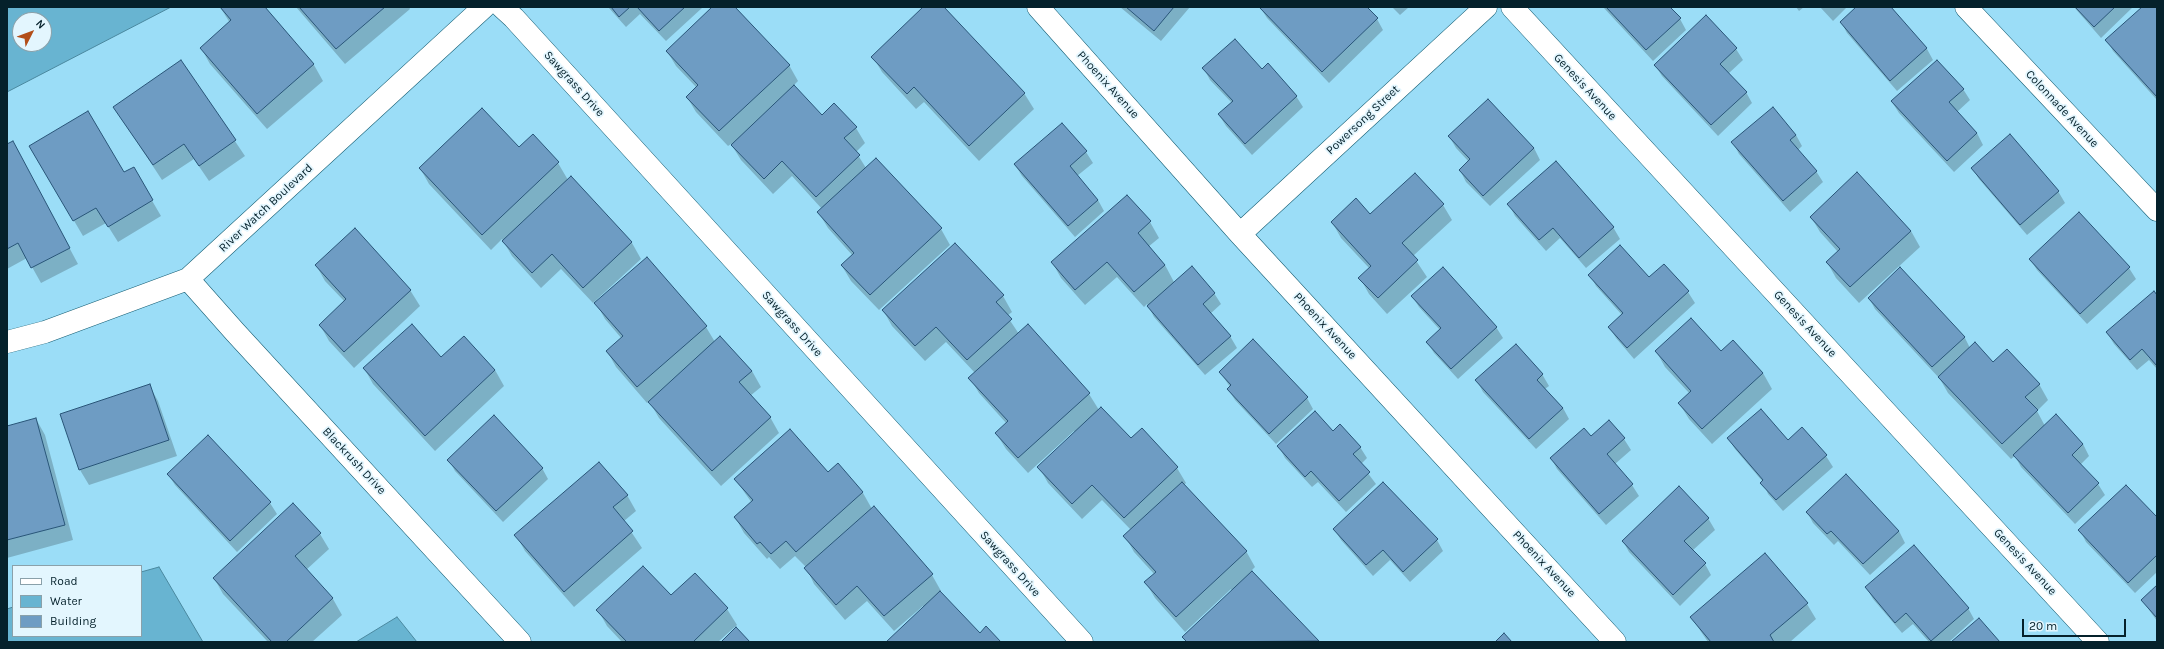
<!DOCTYPE html>
<html>
<head>
<meta charset="utf-8">
<style>
  body { margin:0 }
  #map { position:relative; width:2164px; height:649px; overflow:hidden; background:#9bddf7; font-family:Karla,sans-serif }
  canvas { display:block }
  .frame { position:absolute; inset:0; border:8px solid #05212b; pointer-events:none }
  .legend { position:absolute; left:12px; top:565px; width:130px; height:72px; box-sizing:border-box; background:#e3f6fe; border:1px solid #8aa1aa; margin:0; padding:5px 7px; list-style:none; font-size:12px; color:#05212b }
  .legend li { display:flex; align-items:center; gap:8px; height:20px }
  .legend b { width:20px; border:1px solid #8aa1aa }
  .north { position:absolute; left:12px; top:12px; width:40px; height:40px; box-sizing:border-box; background:#e3f6fe; border:1px solid #8aa1aa; border-radius:50%; rotate:48deg; font-size:11px; font-weight:700; line-height:16px; text-align:center; color:#05212b }
  .north::after { content:''; display:block; margin:auto; width:14px; height:18px; background:#b24e19; clip-path:polygon(50% 0,100% 100%,50% 72%,0 100%) }
  .scale { position:absolute; left:2022px; top:619px; width:104px; height:18px; box-sizing:border-box; border:2px solid #05212b; border-top:0; padding-left:5px; font-size:12px; line-height:14px; white-space:nowrap; color:#05212b; -webkit-text-stroke:3px #e3f6fe; paint-order:stroke }
</style>
</head>
<body>
<div id="map">
<canvas width="2164" height="649"></canvas>
<div class="frame"></div>
<ul class="legend">
<li><b style="height:5px;background:#fff"></b>Road</li>
<li><b style="height:11px;background:#68b4d1"></b>Water</li>
<li><b style="height:11px;background:#6e9cc3"></b>Building</li>
</ul>
<div class="north">N</div>
<div class="scale">20 m</div>
</div>
<script>
const ctx = document.querySelector('canvas').getContext('2d');
ctx.lineJoin = 'round';
function fillPath(path, color) { ctx.fillStyle = color; ctx.fill(path, 'evenodd'); }
const shape = rows => new Path2D(rows.map(r => 'M' + r).join(''));
function trace(path, color, width, dash) { ctx.strokeStyle = color; ctx.lineWidth = width; ctx.lineCap = dash ? 'butt' : 'round'; ctx.setLineDash(dash || []); ctx.stroke(path); }
function drawText(font, color, halo, rows, align = 'center') {
  ctx.font = font + ' Karla,sans-serif'; ctx.lineWidth = 3.5; ctx.setLineDash([]); ctx.textBaseline = 'middle'; ctx.strokeStyle = halo; ctx.fillStyle = color; for (const [text, x, y, turn = 0] of rows) {
    ctx.save(); ctx.translate(x, y); ctx.rotate((+turn || 0) * Math.PI / 180); ctx.textAlign = isNaN(turn) ? turn : align; if (halo) ctx.strokeText(text, 0, 0); ctx.fillText(text, 0, 0); ctx.restore();
  }
}
const water = shape([
  [7,7,171,7,7,92,7,7],
  [20,20,44,20,44,44,20,44,20,20],
  [159,567,203,642,7,642,7,609,13,607,13,636,141,636,141,572,159,567],
  [397,617,417,642,356,642,397,617]
]);
const shadow = shape([
  [220,7,263,7,314,65,323,81,267,129,210,64,201,48,230,23],
  [296,7,409,7,410,9,345,64],
  [608,7,702,7,702,8,666,41,640,14,626,27],
  [714,7,734,7,789,65,798,81,793,86,822,116,856,128,865,143,856,152,866,168,941,229,950,245,879,310,851,281,842,266,853,256,828,228,818,212,822,209,792,176,773,194,741,160,731,144,728,146,696,112,687,97,697,88,676,66,667,51],
  [925,7,943,7,1024,93,1034,109,979,161,924,102,916,109,882,72,873,57],
  [1120,7,1190,7,1161,41],
  [1260,7,1365,7,1377,19,1383,30,1329,83,1267,18],
  [1392,7,1409,7,1400,15],
  [1603,7,1669,7,1680,19,1686,30,1653,61],
  [1796,7,1804,7,1799,11],
  [1820,7,1847,7,1833,21],
  [1858,7,1890,7,1927,49,1933,60,1897,91,1847,33,1841,22],
  [2074,7,2133,7,2101,38],
  [2144,7,2157,7,2157,100,2113,51,2107,40],
  [1706,17,1736,49,1743,60,1728,74,1746,92,1752,103,1718,136,1662,76,1655,65],
  [181,61,245,156,209,181,194,159,162,180,114,107],
  [1204,69,1262,71,1296,96,1303,107,1252,155,1226,126,1219,115,1232,103,1210,80],
  [1963,89,1970,100,1957,112,1977,133,1983,145,1954,172,1899,113,1892,102],
  [1796,135,1802,146,1798,150,1816,171,1823,182,1790,212,1739,154,1733,143],
  [533,136,558,163,568,180,571,177,632,243,641,259,593,303,561,269,541,288,512,256,502,239,491,250,429,184,420,168,519,148],
  [1449,136,1534,148,1540,160,1490,206,1466,182,1460,170,1469,162,1456,148],
  [7,145,21,158,78,264,41,283,27,258,7,269],
  [30,146,124,174,133,168,161,216,118,242,106,223,83,236],
  [1086,152,1093,163,1077,176,1098,200,1104,211,1075,237,1022,176,1015,165],
  [1972,168,2058,191,2065,203,2027,235,1979,179],
  [1127,196,1150,222,1159,238,1148,247,1165,265,1174,282,1214,293,1221,304,1210,314,1230,336,1237,348,1205,375,1154,317,1147,304,1144,307,1117,277,1085,305,1061,278,1052,262],
  [1443,205,1452,220,1413,256,1427,277,1387,314,1369,294,1360,278,1370,269,1341,238,1332,222],
  [1509,205,1613,227,1620,239,1586,268,1560,238,1546,251,1515,216],
  [1811,217,1911,231,1920,247,1859,303,1836,278,1827,262,1838,252,1820,232],
  [647,258,706,327,715,342,752,371,761,387,750,396,770,417,779,433,721,486,659,418,649,401,647,403,616,367,607,351,622,339,605,319,596,303],
  [2030,259,2129,268,2136,279,2087,324,2037,270],
  [316,265,410,290,420,306,354,368,329,341,320,325,345,302,325,281],
  [1664,265,1688,292,1695,303,1634,359,1616,338,1609,327,1622,315,1596,286,1590,275,1649,279],
  [1900,269,1965,338,1970,348,1993,363,2039,384,2048,400,2037,411,2045,426,2056,416,2083,444,2089,456,2080,465,2098,484,2105,495,2075,524,2021,467,2015,456,2011,459,1948,393,1940,379,1875,309,1869,298],
  [1003,296,1012,312,1007,316,1019,334,1089,394,1099,410,1131,439,1142,430,1177,468,1186,483,1184,485,1246,551,1255,567,1251,571,1318,642,1186,642,1183,637,1232,591,1231,589,1185,632,1155,598,1146,583,1155,575,1134,552,1125,536,1131,530,1102,500,1082,519,1048,483,1039,467,1075,433,1074,431,1028,473,1006,449,996,433,1007,424,979,393,970,378,975,373,946,342,925,361,892,326,883,310],
  [1412,296,1496,327,1503,338,1458,379,1434,353,1427,342,1440,330,1419,307],
  [2157,296,2157,369,2149,360,2137,370,2114,344,2107,333],
  [1656,351,1721,352,1763,373,1772,389,1712,444,1689,419,1679,403,1690,394,1665,367],
  [364,368,495,370,504,386,435,451,373,384],
  [1220,372,1307,398,1313,409,1276,444,1235,400,1228,389,1230,387],
  [1542,374,1549,386,1545,389,1563,408,1569,419,1536,449,1483,392,1477,381],
  [149,385,158,401,177,456,89,485,80,470,62,414],
  [36,419,45,435,73,540,7,558,7,427],
  [1609,422,1624,439,1631,450,1615,464,1632,485,1639,496,1606,525,1557,469,1551,458,1591,437],
  [1802,429,1826,456,1833,467,1783,511,1768,494,1763,482,1735,449,1728,438,1788,442],
  [1333,432,1360,447,1367,458,1361,464,1376,484,1346,512,1318,482,1312,487,1285,458,1279,447],
  [208,437,270,503,277,514,237,552,175,485,168,474],
  [449,460,542,468,548,479,503,522,455,471],
  [838,464,863,493,872,509,932,575,941,591,940,592,979,634,1000,642,887,642,924,608,923,606,894,631,867,601,845,620,814,584,806,567,795,556,780,569,769,557,767,559,744,533,735,517,752,503,735,479,828,474],
  [627,495,636,511,624,521,642,548,574,607,525,551,516,535],
  [1807,512,1899,531,1905,543,1870,575,1838,541,1834,545,1813,523],
  [1708,518,1715,530,1692,551,1705,564,1711,575,1680,606,1629,552,1623,541],
  [2157,519,2157,572,2135,593,2086,542,2080,530],
  [1334,529,1437,540,1443,551,1410,582,1390,560,1373,576,1341,540],
  [320,534,329,549,306,570,333,599,342,615,312,642,268,642,223,594,214,578],
  [1765,554,1807,604,1816,619,1790,642,1708,642,1691,617],
  [695,575,727,609,737,625,718,642,622,642,607,626,598,610,671,596],
  [2157,586,2157,621,2142,600],
  [1866,587,1968,608,1974,619,1949,642,1929,642,1913,624,1902,633,1873,599]
]);
const building = shape([
  [220,7,265,7,314,64,257,114,200,48,231,20,220,7],
  [299,7,385,7,336,49,299,7],
  [611,7,630,7,619,17,611,7],
  [637,7,685,7,659,31,637,7],
  [712,7,735,7,790,65,719,131,686,97,698,85,666,51,712,7],
  [923,7,944,7,1025,93,969,146,914,87,907,94,871,57,923,7],
  [1126,7,1174,7,1154,31,1126,7],
  [1259,7,1367,7,1378,18,1322,72,1259,7],
  [1606,7,1670,7,1681,18,1646,50,1606,7],
  [1856,7,1891,7,1927,48,1890,81,1840,22,1856,7],
  [2075,7,2115,7,2094,27,2075,7],
  [2142,7,2157,7,2157,97,2105,40,2142,7],
  [1706,15,1737,48,1720,64,1747,92,1711,125,1654,65,1706,15],
  [1235,39,1262,69,1268,63,1297,96,1245,144,1218,114,1233,101,1202,68,1235,39],
  [181,60,236,140,199,166,184,144,153,165,113,107,181,60],
  [1937,60,1964,89,1949,102,1977,133,1947,161,1891,101,1937,60],
  [794,85,822,115,834,103,857,127,844,138,860,155,816,197,782,161,764,179,731,145,794,85],
  [1488,99,1534,148,1483,196,1459,170,1470,159,1448,136,1488,99],
  [1773,107,1796,135,1790,140,1817,171,1783,201,1731,142,1773,107],
  [482,108,519,147,533,134,559,162,482,235,419,168,482,108],
  [88,111,124,172,134,167,153,200,108,227,96,208,73,221,29,146,88,111],
  [1062,123,1087,151,1070,166,1098,200,1068,226,1014,164,1062,123],
  [2010,134,2059,191,2020,225,1971,168,2010,134],
  [13,141,70,248,31,268,18,243,7,249,7,144,13,141],
  [876,158,942,228,870,295,841,265,854,253,817,212,876,158],
  [1556,161,1614,227,1579,258,1553,228,1539,240,1507,204,1556,161],
  [1857,172,1911,231,1850,287,1826,262,1840,249,1810,217,1857,172],
  [1415,173,1444,204,1402,243,1418,260,1378,298,1358,278,1371,266,1331,222,1356,198,1370,214,1415,173],
  [571,176,632,242,583,288,552,254,532,273,502,241,571,176],
  [1127,195,1151,221,1138,233,1165,265,1134,292,1107,262,1075,290,1051,262,1127,195],
  [2079,212,2130,267,2080,314,2029,259,2079,212],
  [355,228,411,290,344,352,319,325,346,299,315,265,355,228],
  [955,243,1004,295,996,302,1012,319,967,360,936,327,915,346,882,310,955,243],
  [1620,245,1649,277,1664,264,1689,291,1627,348,1608,327,1623,313,1588,275,1620,245],
  [647,257,707,326,637,387,606,351,623,336,594,303,647,257],
  [1192,266,1215,293,1203,304,1231,336,1198,365,1147,306,1192,266],
  [1443,267,1497,327,1451,369,1426,342,1441,328,1411,296,1443,267],
  [1900,267,1965,337,1932,367,1868,298,1900,267],
  [2154,291,2157,295,2157,366,2142,349,2130,360,2106,332,2154,291],
  [1691,318,1721,351,1733,340,1763,373,1702,429,1678,403,1691,391,1655,351,1691,318],
  [412,324,441,357,464,336,495,370,425,436,363,368,412,324],
  [1028,324,1090,393,1018,458,995,433,1008,421,968,378,1028,324],
  [720,336,752,371,739,382,771,417,712,471,648,402,720,336],
  [1253,339,1308,397,1269,434,1227,389,1231,385,1219,372,1253,339],
  [1975,342,1993,362,2007,349,2040,384,2025,397,2038,410,2002,444,1938,377,1975,342],
  [1516,344,1543,374,1537,380,1563,408,1529,439,1475,380,1516,344],
  [150,384,169,440,79,470,60,414,150,384],
  [1101,407,1131,438,1142,428,1178,467,1124,518,1092,485,1072,504,1037,467,1101,407],
  [1761,409,1788,440,1802,427,1827,455,1776,500,1760,483,1763,480,1727,438,1761,409],
  [1315,411,1333,431,1340,424,1361,447,1353,454,1370,472,1339,501,1311,471,1305,477,1277,446,1315,411],
  [2056,414,2083,444,2072,455,2099,483,2068,513,2013,455,2056,414],
  [494,415,543,468,496,511,447,460,494,415],
  [36,418,65,525,7,540,7,426,36,418],
  [1609,420,1625,438,1607,454,1633,484,1599,514,1550,458,1584,428,1591,436,1609,420],
  [790,429,828,472,838,463,863,492,796,552,786,541,771,554,760,542,757,544,734,517,753,500,734,479,790,429],
  [208,435,271,502,230,541,167,474,208,435],
  [599,462,628,495,613,507,633,531,564,592,514,535,599,462],
  [1846,474,1899,531,1863,564,1831,531,1827,534,1806,512,1846,474],
  [1182,482,1247,551,1176,617,1144,582,1156,572,1123,536,1182,482],
  [1383,482,1438,539,1403,572,1383,550,1366,565,1333,529,1383,482],
  [2126,485,2157,517,2157,555,2128,583,2078,530,2126,485],
  [1679,486,1709,518,1684,541,1706,563,1673,595,1622,541,1679,486],
  [293,503,321,533,295,556,333,598,286,642,272,642,213,578,293,503],
  [874,506,933,574,884,616,857,586,836,605,804,568,874,506],
  [1914,545,1969,608,1931,641,1906,613,1895,623,1865,587,1914,545],
  [1765,553,1808,603,1770,635,1774,642,1711,642,1690,617,1765,553],
  [643,566,671,595,695,573,728,608,693,642,627,642,596,610,643,566],
  [1252,571,1319,641,1187,642,1182,637,1252,571],
  [2157,585,2157,618,2141,600,2157,585],
  [940,591,980,633,986,626,1001,642,886,642,940,591],
  [1979,618,2000,642,1951,642,1979,618],
  [736,627,750,642,721,642,736,627],
  [1504,633,1512,642,1495,642,1504,633]
]);
const minor = shape([
  [502,7,514,18,1082,642],
  [1038,7,1240,234,1615,642],
  [1512,7,2098,642],
  [1966,7,2157,210],
  [1240,234,1486,7],
  [188,279,235,332,520,642],
  [7,342,45,332,188,279,484,7]
]);
const streetNames = [
  ["Sawgrass Drive",574,84,48],
  ["Phoenix Avenue",1108,85,48],
  ["Genesis Avenue",1585,87,47],
  ["Colonnade Avenue",2062,109,47],
  ["Powersong Street",1363,120,-43],
  ["River Watch Boulevard",266,208,-43],
  ["Sawgrass Drive",792,324,48],
  ["Genesis Avenue",1805,324,47],
  ["Phoenix Avenue",1325,326,47],
  ["Blackrush Drive",354,461,47],
  ["Genesis Avenue",2025,562,47],
  ["Sawgrass Drive",1010,564,48],
  ["Phoenix Avenue",1544,564,47]
];
fillPath(water, '#68b4d1');
trace(water, '#4a889f', 1);
fillPath(shadow, '#0003');
fillPath(building, '#6e9cc3');
trace(building, '#295578', 1);
trace(minor, '#165e74', 23);
trace(minor, '#fff', 22);
drawText('12px', '#05212b', '#e3f6fe', streetNames);
</script>
</body>
</html>
